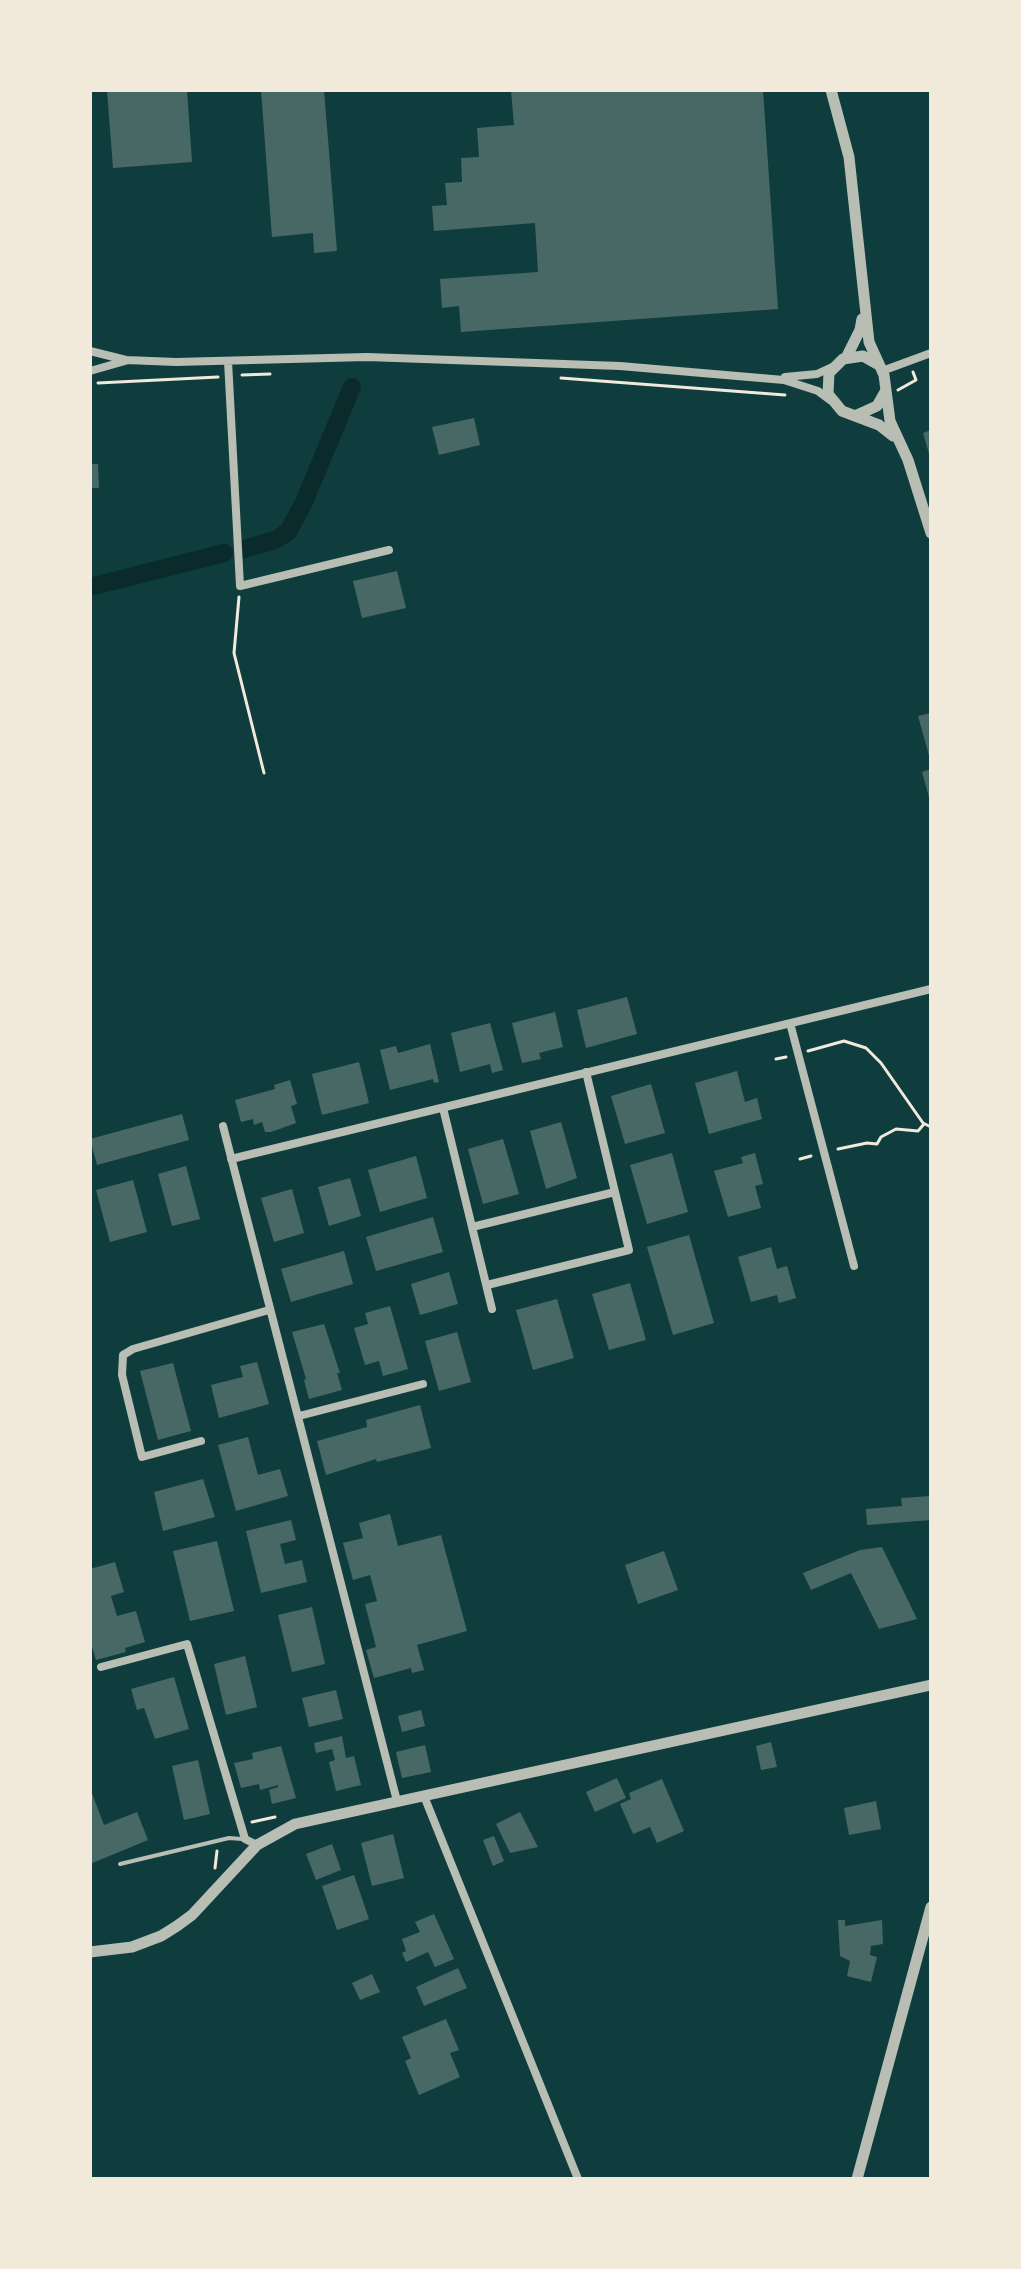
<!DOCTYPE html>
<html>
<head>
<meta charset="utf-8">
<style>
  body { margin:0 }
  #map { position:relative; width:1021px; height:2269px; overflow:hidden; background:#0f3d3e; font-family:Rubik,sans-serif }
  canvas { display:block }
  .frame { position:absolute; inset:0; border:92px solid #f1e9da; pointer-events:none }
</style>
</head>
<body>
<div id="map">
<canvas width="1021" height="2269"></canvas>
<div class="frame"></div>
</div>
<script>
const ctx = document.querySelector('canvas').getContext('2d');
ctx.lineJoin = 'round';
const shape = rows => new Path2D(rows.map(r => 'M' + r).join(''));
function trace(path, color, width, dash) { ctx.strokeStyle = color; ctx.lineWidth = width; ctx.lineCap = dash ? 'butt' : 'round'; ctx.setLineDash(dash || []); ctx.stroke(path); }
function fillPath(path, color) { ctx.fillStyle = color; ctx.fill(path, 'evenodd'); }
const canal = shape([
  [244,549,275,540,288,532,304,502,352,387],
  [90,587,224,553]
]);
const building = shape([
  [107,90,187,90,192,162,113,168],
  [261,90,324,90,337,251,314,253,313,233,272,237],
  [511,90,763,90,778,309,461,332,459,306,442,308,440,279,538,272,535,223,434,231,432,206,447,205,445,183,462,182,461,158,479,157,477,128,514,125],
  [474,418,480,445,439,455,432,427],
  [931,430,931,457,930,457,923,433],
  [90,464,98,464,99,488,90,488],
  [397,571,406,608,362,618,353,581],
  [931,713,931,759,930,759,918,716],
  [931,769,931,801,930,801,922,772],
  [627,997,637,1034,586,1048,577,1010],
  [555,1012,563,1047,539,1053,541,1059,522,1063,512,1023],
  [490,1023,503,1070,492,1073,490,1064,460,1072,451,1033],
  [430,1044,439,1082,434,1083,433,1079,390,1090,380,1050,396,1046,398,1053],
  [359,1062,369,1103,322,1115,312,1074],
  [737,1071,745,1102,757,1098,762,1119,709,1134,695,1083],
  [290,1080,297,1104,291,1106,296,1123,271,1132,265,1132,262,1122,254,1125,253,1119,241,1122,235,1100,275,1089,274,1085],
  [651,1084,665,1133,625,1144,611,1096],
  [182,1114,189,1140,97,1165,90,1139],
  [561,1122,577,1178,546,1189,530,1131],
  [503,1139,519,1194,483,1204,468,1149],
  [672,1153,688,1212,647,1224,630,1165],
  [755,1153,763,1184,755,1186,761,1208,728,1217,714,1171,743,1163,741,1157],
  [416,1156,427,1198,380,1212,368,1170],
  [186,1166,200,1219,172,1226,158,1174],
  [350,1178,361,1216,329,1226,318,1187],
  [133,1180,147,1232,110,1242,96,1190],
  [292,1189,304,1233,274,1242,261,1198],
  [433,1217,443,1252,376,1271,366,1237],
  [689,1235,714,1323,673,1335,647,1247],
  [771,1247,777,1269,787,1266,796,1298,779,1303,777,1295,751,1302,738,1257],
  [344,1251,353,1284,291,1302,281,1269],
  [449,1272,458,1304,420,1315,411,1284],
  [630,1283,646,1340,609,1350,592,1294],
  [557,1299,574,1358,533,1370,516,1310],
  [390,1306,408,1369,383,1376,379,1361,365,1365,354,1328,368,1324,365,1313],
  [324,1324,340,1373,337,1373,342,1390,309,1399,304,1380,306,1379,292,1332],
  [457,1332,471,1382,439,1391,425,1341],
  [257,1362,269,1404,219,1418,211,1385,243,1377,240,1366],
  [173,1363,191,1431,158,1440,140,1371],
  [420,1405,431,1448,377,1462,376,1459,326,1475,317,1441,367,1427,366,1420],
  [248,1437,258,1475,280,1469,288,1496,236,1511,218,1445],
  [203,1479,215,1517,163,1531,154,1492],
  [931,1496,931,1520,867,1525,866,1509,902,1506,901,1498],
  [390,1514,398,1546,441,1535,467,1631,417,1645,424,1670,412,1673,411,1668,374,1678,366,1650,376,1647,365,1604,377,1601,370,1575,353,1580,343,1543,363,1538,359,1523],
  [291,1520,296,1540,280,1544,285,1564,302,1560,307,1582,261,1593,246,1531],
  [217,1541,234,1611,190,1621,173,1551],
  [882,1547,917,1619,879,1629,851,1573,811,1590,803,1573,860,1550],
  [664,1551,678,1590,638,1604,625,1565],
  [115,1562,124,1592,111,1596,117,1616,136,1611,145,1642,125,1648,126,1652,96,1660,90,1640,90,1569],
  [312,1607,325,1664,292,1672,278,1615],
  [245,1656,257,1707,226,1715,214,1664],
  [174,1677,189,1729,155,1739,144,1708,137,1710,131,1689],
  [336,1690,343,1719,309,1727,302,1698],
  [421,1710,425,1726,402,1732,398,1716],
  [342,1736,346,1758,354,1756,361,1785,336,1791,329,1762,335,1760,332,1749,316,1753,314,1743],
  [771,1742,777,1767,761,1770,756,1746],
  [425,1745,431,1772,402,1778,396,1752],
  [281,1746,296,1798,272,1804,269,1790,278,1787,278,1785,260,1790,259,1784,241,1788,234,1763,253,1759,252,1753],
  [198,1760,210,1814,184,1820,172,1766],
  [617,1778,626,1798,595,1812,586,1792],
  [662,1779,684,1831,657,1843,650,1827,633,1834,620,1804,631,1799,629,1793],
  [90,1788,104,1825,137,1812,148,1840,90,1864],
  [876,1801,881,1829,849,1835,844,1808],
  [520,1812,538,1847,510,1853,496,1824],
  [393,1834,404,1878,372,1886,361,1843],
  [494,1836,504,1861,493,1866,483,1840],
  [332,1844,341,1870,316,1880,306,1854],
  [354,1875,369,1919,337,1930,322,1886],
  [434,1914,454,1959,435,1967,428,1952,406,1962,402,1953,406,1951,402,1939,420,1932,415,1922],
  [838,1920,845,1920,845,1926,882,1920,883,1944,871,1946,870,1955,877,1957,871,1982,847,1976,850,1961,840,1956],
  [458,1968,467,1988,424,2006,416,1987],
  [372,1974,380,1992,360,2000,352,1983],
  [446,2019,459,2050,450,2053,460,2077,419,2095,405,2061,411,2058,402,2037]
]);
const path = shape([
  [242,375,270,374],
  [561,378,785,395],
  [98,383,218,377],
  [898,390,916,380,913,372],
  [239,597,234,653,264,773],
  [808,1051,844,1041,866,1048,881,1063,923,1123,931,1127],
  [776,1059,786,1057],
  [838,1149,867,1143,877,1144,881,1137,896,1129,918,1131,924,1124],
  [800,1159,811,1156],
  [252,1822,275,1817],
  [215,1868,217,1851]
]);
const service = shape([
  [120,1864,229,1838,242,1839]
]);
const minor = shape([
  [90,351,126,360,176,362,367,357,620,366,784,380,818,391,830,400],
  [228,361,240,586,389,550],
  [90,371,125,361],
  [882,371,931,353],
  [785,377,817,374,832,367],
  [790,1023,854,1266],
  [443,1108,492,1309],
  [223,1126,397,1801],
  [231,1159,931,989],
  [472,1227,615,1192],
  [487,1285,629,1250,586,1072],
  [299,1416,423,1384],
  [201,1441,142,1457,122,1375,123,1355,133,1349,269,1310],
  [101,1667,187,1644,245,1839,257,1845],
  [424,1796,578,2179]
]);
const tertiary = shape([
  [831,90,849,157,869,342,884,375,890,421,908,460,931,533],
  [846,358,860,330,862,319],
  [877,364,863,356,843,359,829,373,828,394,842,411,879,425,893,436],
  [857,415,877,406,885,392],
  [90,1952,132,1947,161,1936,177,1926,192,1915,257,1845,295,1824,931,1685],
  [857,2179,931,1907]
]);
trace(canal, '#0a2a2b', 18);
fillPath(building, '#486865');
trace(path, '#f1e9da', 3);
trace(service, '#b8beb3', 4);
trace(minor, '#b8beb3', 8);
trace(tertiary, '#b8beb3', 11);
</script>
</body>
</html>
